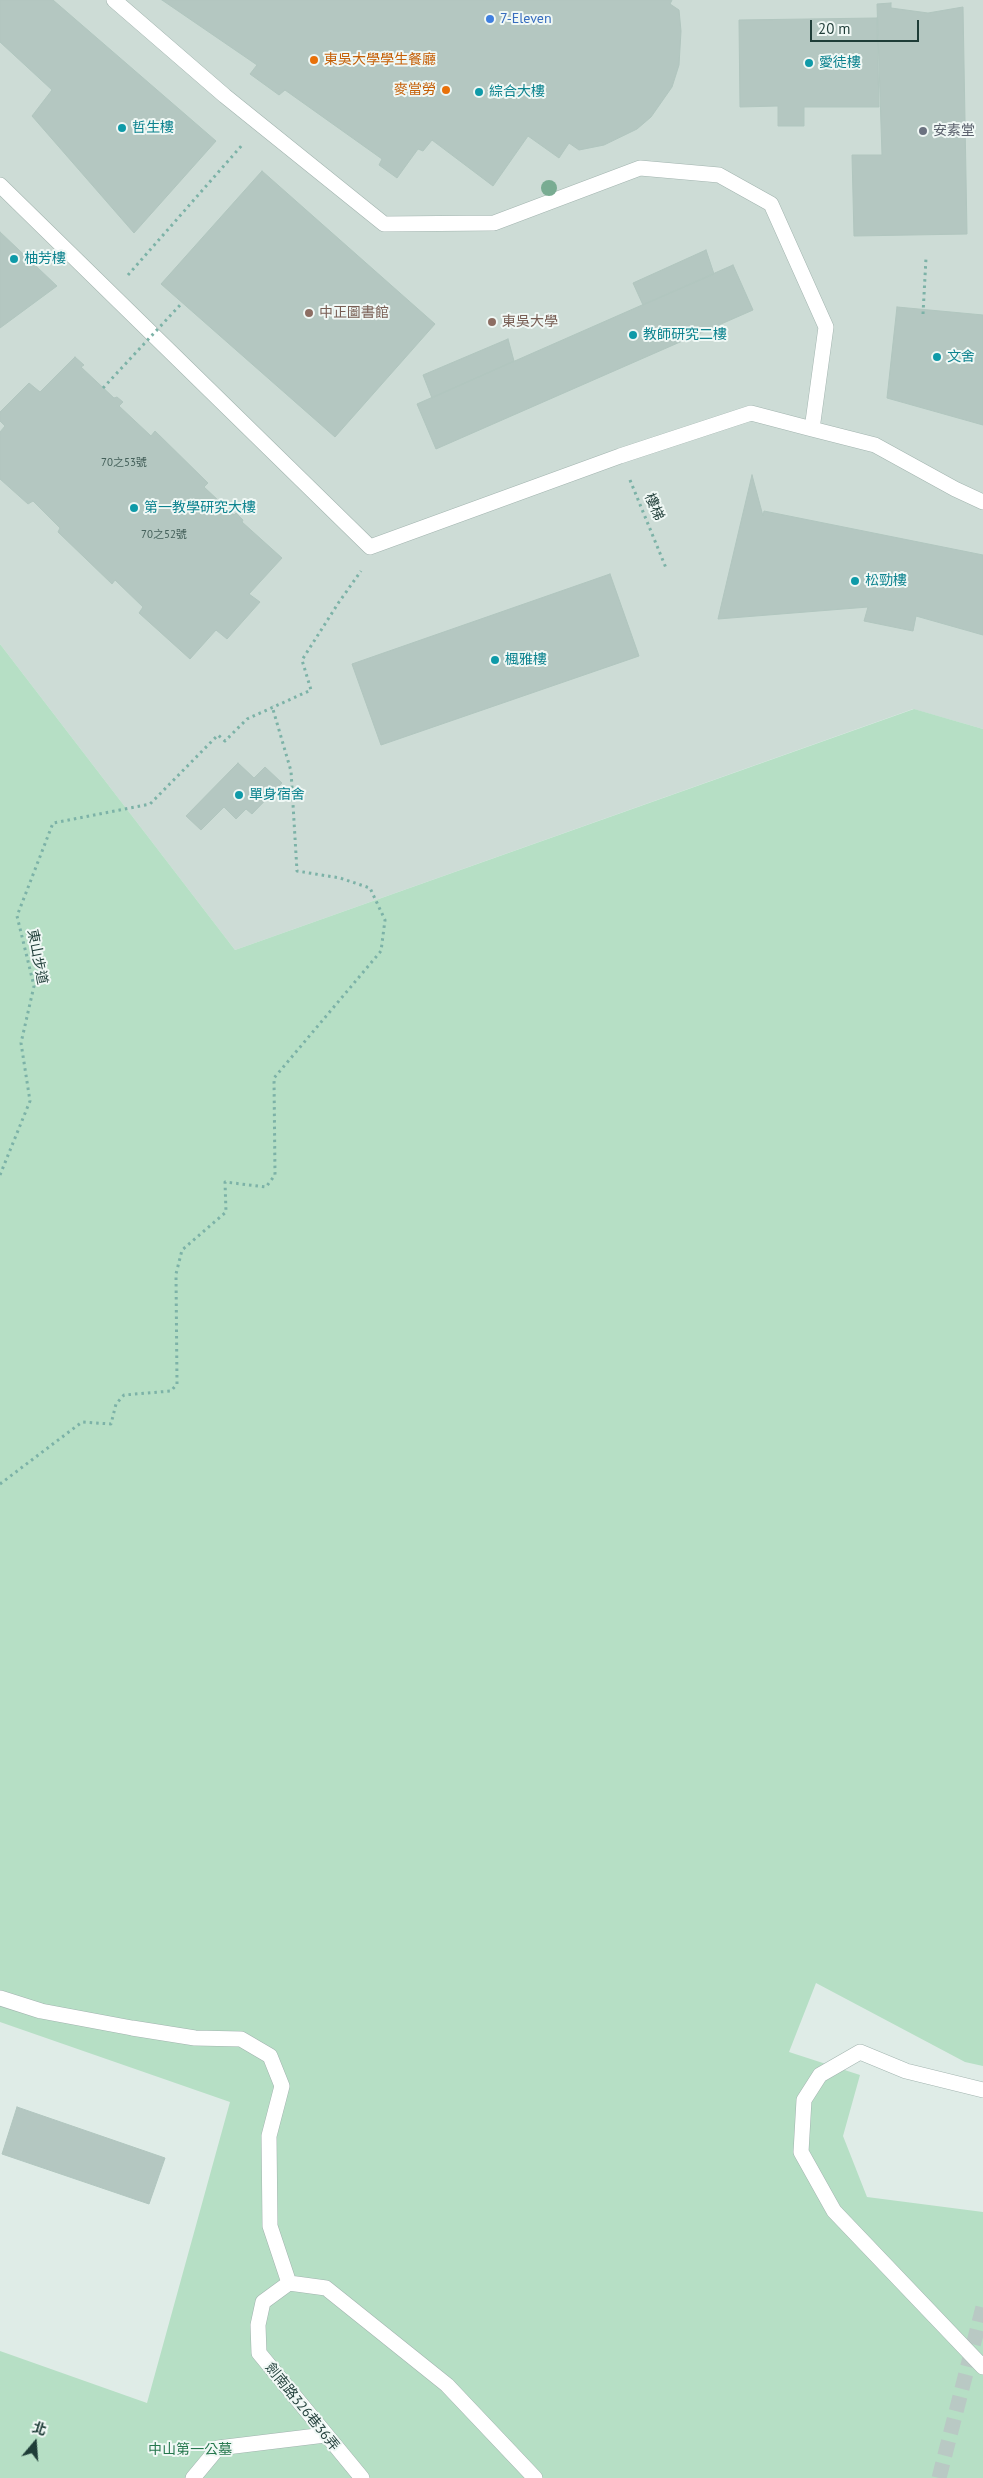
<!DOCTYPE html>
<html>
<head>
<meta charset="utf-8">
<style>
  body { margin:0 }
  #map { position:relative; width:983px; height:2478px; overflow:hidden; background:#dfece7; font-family:"PT Sans","Noto Sans TC",sans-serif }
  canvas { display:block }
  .north { position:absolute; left:10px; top:2418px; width:50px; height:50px; -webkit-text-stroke:4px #f0f8f5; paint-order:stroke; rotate:18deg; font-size:14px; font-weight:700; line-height:20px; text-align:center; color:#1f3d38 }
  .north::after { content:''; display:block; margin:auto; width:18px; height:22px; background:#1f3d38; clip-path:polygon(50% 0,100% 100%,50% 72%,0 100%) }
  .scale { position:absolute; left:810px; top:20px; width:109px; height:22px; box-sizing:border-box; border:2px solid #1f3d38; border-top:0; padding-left:6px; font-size:15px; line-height:18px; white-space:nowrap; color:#1f3d38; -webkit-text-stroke:4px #f0f8f5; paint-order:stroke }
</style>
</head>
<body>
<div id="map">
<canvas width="983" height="2478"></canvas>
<div class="north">北</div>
<div class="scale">20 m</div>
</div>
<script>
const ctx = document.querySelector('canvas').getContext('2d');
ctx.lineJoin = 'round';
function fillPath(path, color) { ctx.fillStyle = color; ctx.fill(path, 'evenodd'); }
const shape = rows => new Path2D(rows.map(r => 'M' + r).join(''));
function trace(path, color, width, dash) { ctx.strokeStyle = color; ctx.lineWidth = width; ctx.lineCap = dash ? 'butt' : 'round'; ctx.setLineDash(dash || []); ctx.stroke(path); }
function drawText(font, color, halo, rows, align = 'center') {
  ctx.font = font + ' "PT Sans","Noto Sans TC",sans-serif'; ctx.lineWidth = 4; ctx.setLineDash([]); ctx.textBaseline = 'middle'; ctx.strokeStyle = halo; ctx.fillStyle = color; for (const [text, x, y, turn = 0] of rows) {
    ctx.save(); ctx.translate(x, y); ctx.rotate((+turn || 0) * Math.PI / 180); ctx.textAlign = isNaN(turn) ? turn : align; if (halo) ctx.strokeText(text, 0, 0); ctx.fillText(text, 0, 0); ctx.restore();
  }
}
const built = shape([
  [0,0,983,0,983,729,913,709,235,950,0,644]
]);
const green = shape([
  [0,644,235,950,914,709,983,729,983,2066,965,2062,816,1983,789,2052,860,2075,843,2136,867,2197,983,2212,983,2478,0,2478,0,2351,147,2403,230,2102,0,2022]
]);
const building = shape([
  [0,0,53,0,216,141,134,233,32,116,52,90,0,42,0,0],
  [162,0,672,0,670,4,679,10,681,31,679,65,672,87,651,117,637,129,604,145,579,150,569,143,559,158,528,136,493,186,432,140,423,151,418,149,397,178,379,165,382,159,285,90,279,95,250,74,257,65,162,0],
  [891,3,891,8,928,13,963,7,967,234,854,236,852,155,882,155,877,4,891,3],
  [877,18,879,107,804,107,804,126,778,126,778,106,740,107,739,20,877,18],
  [262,171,435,324,335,437,161,284,262,171],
  [0,232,57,286,0,328,0,232],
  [706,250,714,274,643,305,633,283,706,250],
  [733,265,753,310,436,449,417,404,733,265],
  [897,307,983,315,983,425,887,398,897,307],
  [508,339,514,361,432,398,423,375,508,339],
  [75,357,84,365,81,367,114,398,117,397,123,402,119,406,151,436,155,431,208,483,204,487,234,515,236,513,243,520,242,522,282,558,249,594,260,602,227,639,216,630,190,659,139,613,143,607,115,580,112,584,58,532,60,528,33,501,28,504,0,479,0,432,5,426,0,421,0,412,29,383,40,392,75,357],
  [752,475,763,516,764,511,983,555,983,635,916,616,913,631,864,621,868,607,718,619,752,475],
  [610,574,639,656,381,745,352,664,610,574],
  [238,763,254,778,265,767,282,783,252,814,246,809,236,819,224,807,201,830,186,816,238,763],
  [17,2107,165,2158,149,2204,2,2154,17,2107]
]);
const secondaryTunnel = shape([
  [939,2478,983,2307]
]);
const path = shape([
  [128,275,243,144],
  [923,314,926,258],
  [630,480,666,568],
  [0,1175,30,1101,21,1043,34,986,17,916,53,823,150,804,218,735,225,741,247,719,311,690,302,660,339,602,361,571],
  [0,1484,82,1422,111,1424,116,1404,124,1395,171,1391,177,1384,176,1274,182,1250,226,1212,225,1182,266,1187,275,1175,274,1078,381,951,385,920,370,888,340,878,297,871,291,771,272,706]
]);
const service = shape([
  [0,185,370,547,620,456,751,413,812,429,826,327,771,204,719,175,640,168,494,223,384,224,225,96,114,0],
  [812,429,875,445,955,489,983,502],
  [0,1998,41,2011,132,2028,195,2038,241,2039,270,2056,282,2086,269,2136,270,2226,289,2283],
  [983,2090,906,2071,860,2052,820,2075,804,2100,801,2152,834,2211,983,2367],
  [289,2283,326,2288,447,2385,535,2478],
  [289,2283,263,2302,258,2325,259,2353,362,2478],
  [193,2478,218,2448,325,2435]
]);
const pathBridge = shape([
  [103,388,182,303]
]);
const trees = [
  [549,188]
];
const markers = [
  [490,19,5,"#3f7fe0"],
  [314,60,5,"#e8710a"],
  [809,63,5,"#0f9aa8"],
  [446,90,5,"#e8710a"],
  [479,92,5,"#0f9aa8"],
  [122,128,5,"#0f9aa8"],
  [923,131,5,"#6b7280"],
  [14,259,5,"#0f9aa8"],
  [309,313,5,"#8d6e63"],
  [492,322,5,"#8d6e63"],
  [633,335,5,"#0f9aa8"],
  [937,357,5,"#0f9aa8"],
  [134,508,5,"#0f9aa8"],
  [855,581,5,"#0f9aa8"],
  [495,660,5,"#0f9aa8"],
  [239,795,5,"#0f9aa8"]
];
const numberNames = [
  ["70之53號",124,463],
  ["70之52號",164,535]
];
const shopNames = [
  ["7-Eleven",500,19]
];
const foodNames = [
  ["東吳大學學生餐廳",324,60],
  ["麥當勞",436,90,"right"]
];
const cultureNames = [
  ["愛徒樓",819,63],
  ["綜合大樓",489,92],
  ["哲生樓",132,128],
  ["柚芳樓",24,259],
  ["教師研究二樓",643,335],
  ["文舍",947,357],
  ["第一教學研究大樓",144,508],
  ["松勁樓",865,581],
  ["楓雅樓",505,660],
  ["單身宿舍",249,795]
];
const worshipNames = [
  ["安素堂",933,131]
];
const educationNames = [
  ["中正圖書館",319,313],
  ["東吳大學",502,322]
];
const streetNames = [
  ["樓梯",654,507,67],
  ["東山步道",37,957,79],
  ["劍南路326巷36弄",302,2407,51]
];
const parkNames = [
  ["中山第一公墓",190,2450]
];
fillPath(built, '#cddcd6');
fillPath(green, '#b6dfc5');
fillPath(building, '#b4c7c1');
trace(building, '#b1c6bf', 1);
trace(secondaryTunnel, '#b9c9c4', 15, [15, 8]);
trace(service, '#a2b4af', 16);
trace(path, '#7cb2a7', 3, [2.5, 4]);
trace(service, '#fff', 15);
trace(pathBridge, '#7cb2a7', 3, [2.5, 4]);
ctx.fillStyle = '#79ac92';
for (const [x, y] of trees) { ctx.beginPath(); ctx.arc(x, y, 8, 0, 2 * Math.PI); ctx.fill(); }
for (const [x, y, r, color] of markers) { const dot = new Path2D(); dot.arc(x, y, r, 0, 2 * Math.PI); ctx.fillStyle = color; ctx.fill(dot); trace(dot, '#f0f8f5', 2); }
drawText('11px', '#44605a', null, numberNames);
drawText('14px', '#366cbe', '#f0f8f5', shopNames, 'left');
drawText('14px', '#c56008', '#f0f8f5', foodNames, 'left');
drawText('14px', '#0d838f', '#f0f8f5', cultureNames, 'left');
drawText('14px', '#5b616d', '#f0f8f5', worshipNames, 'left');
drawText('14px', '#785e54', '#f0f8f5', educationNames, 'left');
drawText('14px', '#1f3d38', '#f0f8f5', streetNames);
drawText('14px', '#25774d', '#f0f8f5', parkNames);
</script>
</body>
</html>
